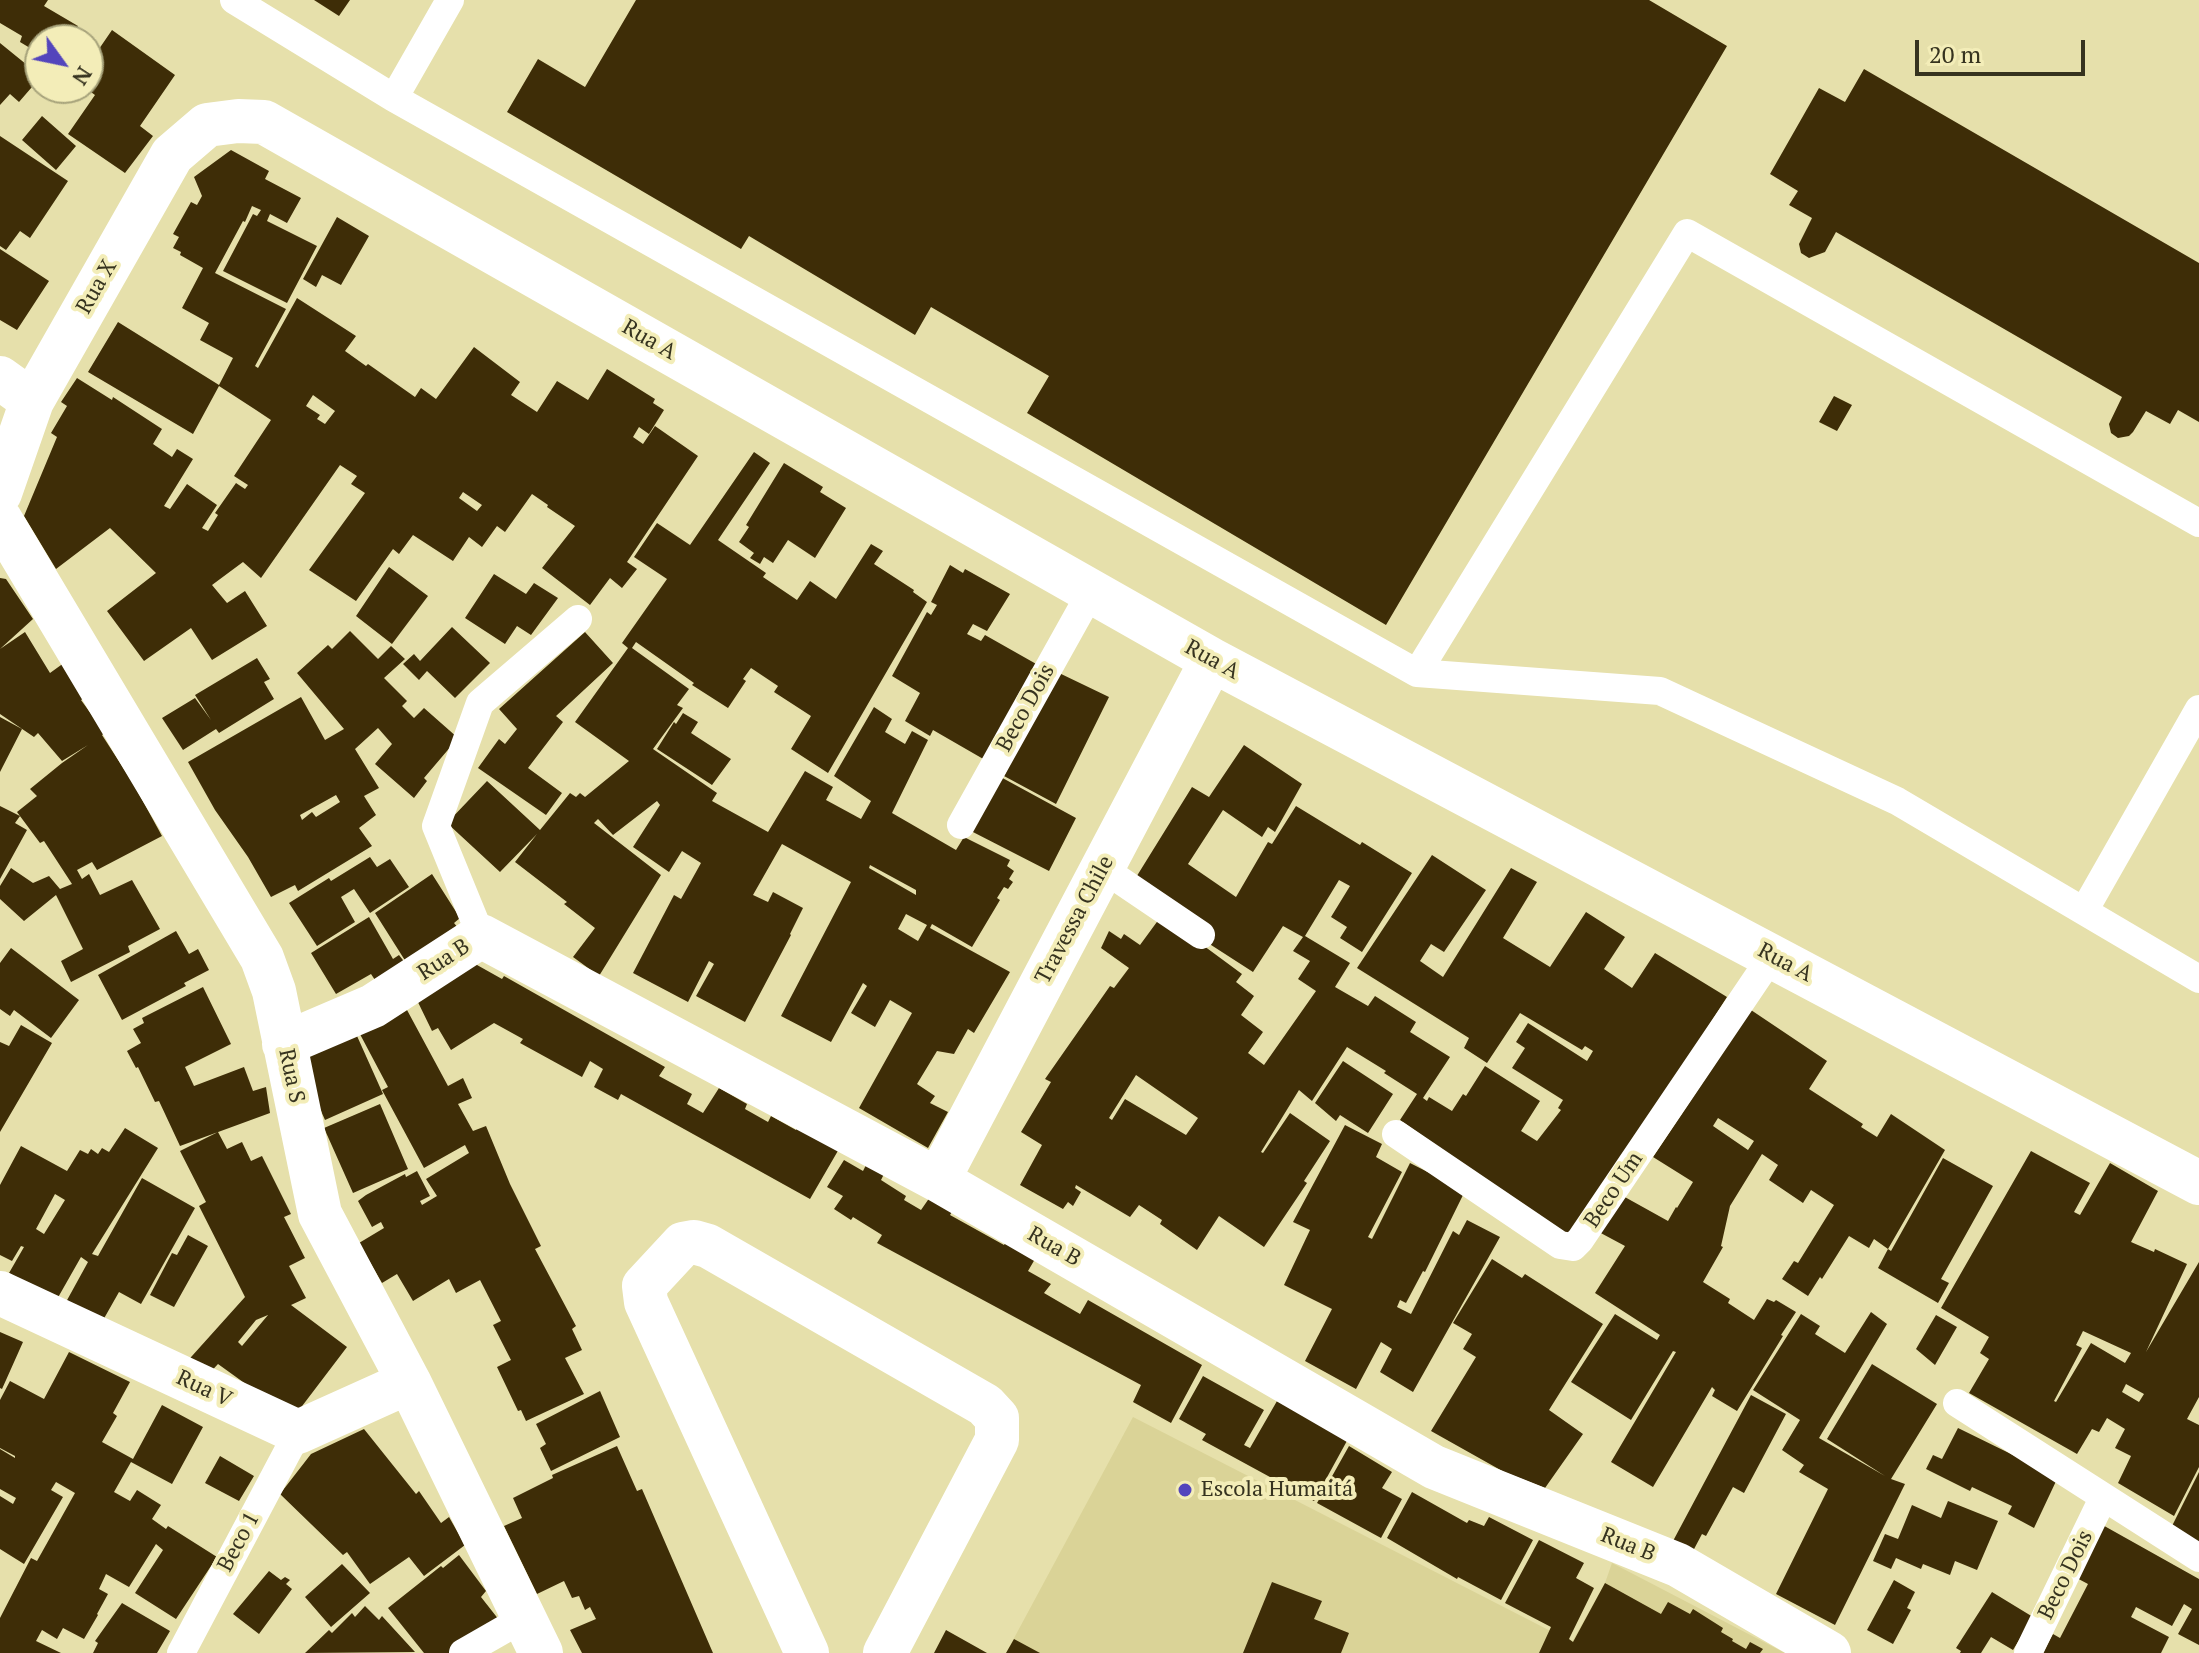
<!DOCTYPE html>
<html>
<head>
<meta charset="utf-8">
<style>
  body { margin:0 }
  #map { position:relative; width:2199px; height:1653px; overflow:hidden; background:#e6e0ab; font-family:"PT Serif",serif }
  canvas { display:block }
  .north { position:absolute; left:24px; top:24px; width:80px; height:80px; box-sizing:border-box; background:#f3edb8; border:2px solid #a7a37b; border-radius:50%; rotate:123deg; font-size:22px; font-weight:700; line-height:32px; text-align:center; color:#36331f }
  .north::after { content:''; display:block; margin:auto; width:28px; height:36px; background:#5345bc; clip-path:polygon(50% 0,100% 100%,50% 72%,0 100%) }
  .scale { position:absolute; left:1915px; top:40px; width:170px; height:36px; box-sizing:border-box; border:4px solid #36331f; border-top:0; padding-left:10px; font-size:24px; line-height:28px; white-space:nowrap; color:#36331f; -webkit-text-stroke:6px #f3edb8; paint-order:stroke }
</style>
</head>
<body>
<div id="map">
<canvas width="2199" height="1653"></canvas>
<div class="north">N</div>
<div class="scale">20 m</div>
</div>
<script>
const ctx = document.querySelector('canvas').getContext('2d');
ctx.lineJoin = 'round';
function fillPath(path, color) { ctx.fillStyle = color; ctx.fill(path, 'evenodd'); }
const shape = rows => new Path2D(rows.map(r => 'M' + r).join(''));
function trace(path, color, width, dash) { ctx.strokeStyle = color; ctx.lineWidth = width; ctx.lineCap = dash ? 'butt' : 'round'; ctx.setLineDash(dash || []); ctx.stroke(path); }
function drawText(font, color, halo, rows, align = 'center') {
  ctx.font = font + ' "PT Serif",serif'; ctx.lineWidth = 8; ctx.setLineDash([]); ctx.textBaseline = 'middle'; ctx.strokeStyle = halo; ctx.fillStyle = color; for (const [text, x, y, turn = 0] of rows) {
    ctx.save(); ctx.translate(x, y); ctx.rotate((+turn || 0) * Math.PI / 180); ctx.textAlign = isNaN(turn) ? turn : align; if (halo) ctx.strokeText(text, 0, 0); ctx.fillText(text, 0, 0); ctx.restore();
  }
}
const built = shape([
  [1133,1417,1572,1642,1605,1583,1612,1563,1785,1653,1006,1653]
]);
const building = shape([
  [0,0,48,0,44,6,78,26,70,40,40,40,40,54,20,42,22,36,0,23],
  [314,0,350,0,339,16],
  [636,0,1649,0,1727,46,1386,625,1027,413,1049,376,931,307,915,335,749,236,741,249,507,112,538,59,585,87],
  [112,30,175,75,140,126,153,136,125,173,68,134,95,95,88,90,88,65],
  [0,43,32,69,29,72,38,80,19,102,10,94,0,105],
  [1864,69,2199,263,2199,422,2178,410,2170,424,2146,411,2133,432,2129,436,2118,438,2111,433,2109,424,2122,397,1836,232,1825,252,1809,258,1801,253,1799,244,1812,218,1789,205,1798,191,1770,174,1819,88,1845,102],
  [42,116,76,146,56,170,22,140],
  [0,136,68,181,30,238,20,231,6,250,0,246],
  [231,150,269,171,265,179,301,198,287,223,270,214,267,221,317,246,287,303,223,271,253,214,257,216,261,210,252,206,245,222,243,221,215,273,286,309,255,366,258,368,297,298,356,336,345,351,366,366,368,364,415,397,421,388,436,399,474,347,520,382,511,395,537,412,557,381,588,400,607,369,655,399,653,403,664,410,649,434,639,427,633,437,643,444,655,426,698,456,627,562,637,569,622,588,610,578,590,605,542,568,575,526,547,507,548,505,532,494,505,532,497,526,482,547,469,537,453,561,413,535,399,554,393,549,356,601,309,570,365,493,351,484,357,476,340,465,261,578,243,562,212,585,227,603,245,591,267,626,212,660,191,628,144,661,107,611,156,573,110,528,56,569,24,516,57,437,51,433,67,406,61,402,77,378,112,400,113,397,162,429,153,444,172,457,177,449,193,459,164,506,170,509,187,484,217,505,202,528,208,531,218,515,215,513,236,483,245,489,248,485,234,476,271,420,256,410,219,386,193,434,88,372,118,322,219,385,233,358,200,340,209,323,182,308,203,268,180,255,181,252,173,248,179,237,173,234,191,202,197,205,202,196,194,177],
  [313,395,335,411,325,424,317,419,320,415,306,406],
  [463,492,482,505,477,511,459,498],
  [337,217,369,236,341,285,322,275,316,287,303,279],
  [0,249,49,281,17,330,0,320],
  [1834,396,1852,405,1837,431,1819,422],
  [754,452,770,463,718,540,766,573,763,577,797,600,810,581,836,599,871,544,883,551,874,564,914,590,913,592,927,602,828,773,791,749,811,716,774,692,778,686,751,668,743,679,746,681,728,708,692,685,694,683,636,642,632,648,689,689,677,705,683,708,653,749,717,793,712,801,768,832,805,771,833,787,826,800,861,819,871,801,834,776,874,707,892,719,885,732,905,744,912,731,928,740,892,813,956,850,964,837,1010,860,1007,866,1014,871,1009,879,1013,882,1008,889,1004,887,997,898,1000,900,972,947,932,924,930,928,1010,972,974,1033,968,1029,954,1054,937,1051,917,1084,935,1096,930,1103,948,1112,928,1148,859,1108,912,1013,890,1000,875,1027,851,1013,867,986,863,983,831,1042,781,1016,851,882,782,844,753,895,768,902,773,892,803,908,790,934,791,935,745,1022,696,996,714,964,709,961,688,1002,633,973,674,895,681,899,701,863,682,851,669,872,633,847,660,805,657,801,613,835,598,819,594,823,661,875,599,976,573,957,595,928,564,904,567,902,515,862,537,834,500,872,447,823,487,781,540,830,570,793,576,797,580,793,585,797,629,761,575,722,628,648,622,643,667,579,634,557,657,523,690,545],
  [870,865,916,890,916,895,869,868],
  [906,914,927,925,918,941,898,929],
  [784,463,823,487,820,492,846,508,815,558,788,540,773,563,764,557,760,564,750,558,754,553,739,542,749,527,746,525],
  [950,565,963,573,965,569,1010,594,987,631,973,624,967,634,981,641,985,635,1038,665,985,760,933,730,930,736,905,721,920,693,892,676,927,612,931,615,937,605,931,602],
  [389,567,428,596,392,644,356,616],
  [494,574,526,594,534,583,558,598,531,635,517,626,505,644,465,618],
  [0,578,6,579,33,619,0,649],
  [452,627,490,663,455,698,427,671,419,680,403,664,414,654,420,661],
  [350,631,378,659,391,646,405,659,384,678,407,701,402,706,414,718,424,708,458,738,424,778,427,781,414,798,375,764,392,744,378,728,355,749,379,788,364,796,376,815,359,828,372,846,298,891,295,885,271,897,248,857,215,810,188,762,301,697,325,740,344,729,297,673,328,645,332,649],
  [336,795,340,802,316,817,312,812,302,820,300,815],
  [25,632,50,673,68,660,91,694,81,700,105,733,102,735,133,783,162,836,97,870,92,862,77,870,82,879,89,874,100,895,132,880,160,929,128,946,130,952,71,982,61,961,83,949,56,895,24,921,0,899,0,886,11,868,33,883,49,876,60,889,72,884,44,841,40,843,17,812,37,796,30,789,62,763,88,745,62,761,38,733,34,737,0,714,0,649],
  [585,632,613,663,556,716,563,722,528,768,562,793,546,815,478,768,499,739,505,744,517,729,499,709],
  [257,658,270,679,264,682,274,699,219,733,216,729,183,750,162,718,195,698,211,720,195,695],
  [1057,672,1109,697,1056,804,1004,776],
  [683,713,698,722,691,733,731,759,712,785,657,749,674,722,676,724],
  [0,717,22,729,0,772],
  [1244,745,1302,784,1275,832,1268,827,1262,837,1223,810,1188,864,1236,897,1268,842,1272,844,1296,806,1360,845,1362,842,1412,873,1362,952,1340,938,1347,927,1331,917,1350,886,1339,880,1305,936,1350,963,1335,987,1368,1006,1375,996,1416,1022,1410,1032,1450,1057,1423,1098,1427,1101,1429,1097,1452,1111,1463,1094,1466,1096,1485,1066,1540,1101,1521,1131,1537,1141,1561,1110,1558,1108,1563,1100,1512,1068,1525,1048,1516,1042,1528,1023,1587,1061,1593,1051,1585,1046,1582,1050,1520,1013,1487,1063,1464,1048,1469,1038,1357,968,1432,855,1486,890,1444,952,1431,944,1420,961,1443,977,1511,868,1537,882,1503,938,1550,967,1586,912,1625,937,1604,969,1632,988,1655,953,1727,997,1627,1154,1566,1237,1400,1120,1417,1094,1384,1073,1386,1071,1347,1047,1312,1101,1299,1090,1261,1152,1263,1153,1290,1113,1330,1141,1304,1181,1307,1183,1264,1247,1219,1216,1197,1250,1160,1224,1162,1220,1139,1205,1130,1217,1076,1185,1075,1188,1081,1192,1073,1206,1068,1202,1063,1209,1020,1185,1042,1145,1021,1132,1051,1082,1045,1079,1110,986,1114,988,1129,968,1101,948,1109,931,1121,939,1124,934,1140,945,1162,915,1242,974,1236,982,1254,996,1241,1015,1263,1032,1248,1053,1264,1065,1316,991,1298,979,1310,961,1293,951,1303,937,1283,926,1253,972,1208,943,1135,879,1192,787,1209,797],
  [1136,1075,1198,1118,1186,1135,1125,1099,1112,1120,1109,1118],
  [997,775,1076,818,1049,871,969,830],
  [0,806,20,816,15,823,27,830,0,879],
  [370,857,377,867,390,859,409,887,370,913,354,889,341,897,355,922,317,946,289,903,329,878,331,881],
  [432,874,460,918,454,923,459,929,406,962,375,913],
  [369,917,393,959,399,955,406,964,375,980,371,974,336,994,311,953],
  [176,931,189,954,198,949,209,970,184,983,186,986,122,1020,98,975],
  [11,948,79,1000,51,1038,14,1010,10,1016,0,1009,0,963],
  [461,956,502,979,504,976,665,1067,659,1076,692,1094,687,1104,703,1113,719,1088,747,1104,745,1109,768,1122,771,1116,796,1130,799,1122,839,1149,810,1199,621,1094,618,1100,594,1087,603,1069,590,1061,582,1077,520,1043,523,1039,494,1023,451,1050,438,1028,432,1031,414,994],
  [203,987,231,1044,185,1067,194,1086,244,1067,253,1091,266,1087,270,1113,180,1146,159,1101,155,1102,138,1067,136,1068,127,1051,141,1043,133,1029,144,1023,142,1018],
  [400,997,448,1086,463,1078,472,1098,458,1104,473,1131,486,1126,510,1184,541,1246,535,1249,576,1326,572,1329,582,1350,565,1358,584,1394,526,1421,521,1410,518,1411,497,1367,511,1360,493,1325,501,1321,480,1280,456,1293,449,1279,413,1301,397,1274,382,1283,359,1243,384,1228,381,1222,372,1227,358,1201,366,1195,405,1174,406,1177,417,1171,430,1196,420,1201,422,1205,437,1196,426,1179,469,1153,465,1145,424,1168,382,1090,388,1087,353,1021],
  [1751,1010,1827,1061,1809,1089,1863,1124,1861,1127,1877,1137,1891,1114,1945,1150,1888,1249,1874,1239,1869,1248,1849,1236,1822,1279,1820,1277,1808,1296,1782,1279,1794,1261,1798,1263,1834,1205,1811,1190,1803,1203,1769,1180,1778,1165,1762,1154,1730,1206,1721,1246,1723,1247,1703,1282,1730,1299,1728,1303,1754,1320,1767,1299,1774,1302,1776,1300,1796,1312,1781,1335,1783,1336,1737,1411,1712,1396,1715,1390,1712,1387,1653,1487,1611,1462,1676,1352,1673,1351,1631,1420,1571,1382,1615,1314,1657,1340,1660,1335,1595,1293,1625,1246,1597,1231,1623,1196,1668,1221,1676,1207,1677,1208,1693,1182,1653,1157],
  [1718,1118,1754,1141,1748,1150,1713,1126],
  [21,1025,52,1043,0,1132,0,1042,9,1046],
  [353,1027,383,1094,325,1120,307,1079,290,1055],
  [1343,1061,1393,1094,1368,1133,1340,1115,1336,1121,1315,1103],
  [380,1104,408,1169,353,1193,324,1128],
  [1345,1125,1382,1144,1376,1157,1402,1172,1368,1237,1372,1239,1410,1163,1465,1191,1425,1272,1423,1271,1406,1303,1400,1300,1397,1307,1411,1314,1453,1231,1459,1235,1467,1220,1500,1237,1413,1392,1380,1372,1392,1349,1381,1342,1356,1389,1305,1361,1332,1309,1284,1285,1310,1230,1293,1222],
  [125,1128,158,1148,92,1254,98,1256,142,1178,195,1208,141,1304,119,1292,102,1322,66,1302,88,1262,81,1257,56,1301,9,1273,24,1247,21,1246,12,1261,0,1255,0,1185,21,1146,67,1171,80,1150,88,1154,91,1149,98,1154,102,1148,109,1152],
  [55,1194,65,1200,44,1234,36,1229],
  [218,1132,227,1149,242,1142,251,1161,262,1156,291,1214,284,1217,305,1258,289,1266,306,1298,291,1305,347,1347,293,1418,218,1364,205,1378,183,1366,245,1297,199,1206,206,1202,180,1151],
  [268,1315,242,1346,238,1342,256,1320],
  [2031,1151,2090,1183,2074,1212,2080,1215,2110,1163,2158,1191,2131,1242,2154,1252,2155,1249,2187,1264,2146,1352,2199,1262,2199,1397,2187,1419,2199,1425,2199,1467,2174,1516,2118,1483,2131,1456,2115,1448,2125,1429,2107,1418,2099,1432,2092,1429,2077,1454,1969,1393,1989,1359,1980,1353,1989,1337,1941,1308],
  [2083,1331,2131,1353,2125,1363,2091,1343,2056,1402,2054,1401,2082,1348,2076,1345],
  [2126,1384,2144,1394,2139,1402,2122,1392],
  [1943,1158,1993,1186,1941,1279,1949,1283,1938,1303,1878,1268,1888,1249,1891,1251],
  [844,1160,863,1171,867,1163,884,1174,881,1180,906,1196,904,1200,921,1210,930,1197,953,1210,950,1215,1004,1245,1006,1242,1035,1259,1028,1271,1051,1284,1044,1293,1080,1314,1088,1300,1202,1365,1171,1423,1133,1402,1141,1385,877,1243,882,1235,853,1217,851,1220,834,1209,843,1196,827,1187],
  [188,1235,208,1246,174,1307,150,1295,172,1253,177,1255],
  [1492,1259,1522,1278,1525,1274,1603,1324,1549,1410,1583,1434,1545,1488,1504,1472,1431,1431,1476,1357,1463,1349,1472,1334,1453,1323],
  [1871,1312,1887,1324,1819,1438,1885,1476,1827,1439,1872,1364,1937,1404,1891,1479,1905,1484,1835,1625,1776,1594,1828,1489,1799,1472,1804,1465,1782,1450,1800,1420,1753,1390,1801,1314,1820,1326,1815,1334,1845,1353],
  [1936,1315,1957,1327,1935,1365,1916,1349],
  [0,1332,23,1342,2,1389,0,1388],
  [69,1352,130,1382,113,1413,117,1416,102,1442,133,1459,162,1405,203,1427,172,1484,131,1462,114,1492,130,1501,137,1490,161,1505,152,1519,166,1529,168,1526,217,1557,176,1619,135,1593,163,1550,156,1544,129,1587,106,1574,99,1589,108,1594,97,1614,98,1615,84,1639,63,1628,57,1639,42,1630,36,1641,61,1653,0,1653,0,1618,31,1558,37,1561,75,1493,56,1482,51,1490,63,1497,24,1564,0,1549,0,1496,13,1504,16,1498,0,1489,0,1449,15,1458,15,1456,0,1448,0,1400,10,1381,44,1399],
  [1203,1376,1264,1410,1244,1445,1250,1448,1277,1401,1348,1439,1314,1501,1202,1440,1206,1434,1179,1419],
  [600,1391,620,1437,551,1471,540,1448,546,1444,536,1424],
  [1751,1395,1786,1414,1744,1493,1733,1487,1706,1536,1702,1534,1693,1551,1673,1541],
  [1958,1428,2058,1477,2034,1528,2008,1514,2012,1506,1972,1487,1970,1491,1926,1469,1933,1455,1942,1459],
  [364,1429,416,1494,419,1491,441,1523,449,1517,465,1545,424,1576,409,1557,370,1584,347,1552,343,1555,280,1494,311,1454],
  [617,1446,637,1491,642,1489,713,1653,582,1653,570,1630,596,1619,590,1607,585,1610,579,1596,572,1598,564,1581,537,1594,504,1526,522,1518,513,1498,553,1478,552,1475],
  [1349,1446,1392,1472,1382,1488,1402,1499,1381,1538,1317,1503],
  [220,1456,254,1476,239,1501,205,1483],
  [2199,1472,2199,1544,2171,1528],
  [1412,1492,1467,1523,1469,1520,1484,1526,1489,1517,1533,1540,1501,1600,1458,1577,1457,1579,1387,1538],
  [1948,1501,1998,1521,1977,1570,1955,1561,1950,1575,1923,1564,1921,1569,1896,1558,1891,1569,1873,1561,1885,1534,1898,1539,1912,1505,1941,1518],
  [2099,1523,2199,1579,2199,1645,2178,1634,2192,1609,2184,1604,2172,1626,2136,1607,2131,1617,2169,1637,2161,1653,2043,1653,2053,1634,2060,1638,2088,1584,2071,1575],
  [1539,1540,1584,1563,1576,1578,1594,1588,1569,1639,1573,1642,1605,1583,1661,1614,1668,1602,1690,1614,1693,1609,1723,1628,1721,1632,1733,1639,1732,1641,1746,1649,1750,1642,1763,1649,1760,1653,1539,1653,1551,1627,1505,1603],
  [459,1555,486,1591,481,1597,503,1625,451,1653,424,1653,388,1608,441,1566,443,1568],
  [342,1564,370,1593,331,1627,305,1597],
  [269,1571,281,1580,285,1577,290,1580,286,1584,292,1589,259,1634,233,1614],
  [1894,1580,1915,1592,1907,1608,1911,1610,1893,1644,1867,1630],
  [1272,1582,1322,1601,1314,1619,1349,1633,1341,1653,1243,1653],
  [1992,1592,2033,1617,2013,1650,1991,1637,1981,1653,1960,1653,1961,1651,1956,1648],
  [122,1603,170,1631,157,1653,93,1653,98,1643,95,1641],
  [365,1606,379,1620,382,1616,415,1652,305,1653,329,1630,332,1633,352,1613,355,1617],
  [946,1630,987,1653,934,1653],
  [1014,1639,1040,1653,1006,1653]
]);
const lane = shape([
  [234,0,394,98],
  [450,0,394,98,1417,673,1660,691,1897,801,2199,979],
  [1417,673,1687,233,2199,523],
  [961,825,1091,592],
  [1102,868,1201,935],
  [2084,911,2199,709],
  [481,936,436,826,480,703,578,619],
  [1396,1134,1560,1245,1573,1247,1580,1240,1772,956],
  [1957,1403,2199,1558],
  [181,1653,298,1432],
  [463,1653,524,1618],
  [2028,1653,2103,1498]
]);
const street = shape([
  [0,378,32,401],
  [0,493,32,401,172,155,207,125,238,121,264,122,1212,660,2199,1183],
  [0,519,262,958,274,991,320,1214,409,1382,541,1653],
  [284,1044,373,1006,481,936,938,1180,1434,1467,1678,1565,1829,1653],
  [938,1180,1212,660],
  [0,1293,298,1432,409,1382],
  [807,1653,646,1302,644,1286,683,1244,694,1242,708,1246,985,1405,997,1418,997,1440,885,1653]
]);
const markers = [
  [1185,1490,8,"#5345bc"]
];
const streetNames = [
  ["Rua X",97,287,-60],
  ["Rua A",649,340,30],
  ["Rua A",1212,660,29],
  ["Beco Dois",1026,708,-61],
  ["Travessa Chile",1075,920,-62],
  ["Rua B",444,960,-33],
  ["Rua A",1785,963,28],
  ["Rua S",291,1076,78],
  ["Beco Um",1614,1190,-56],
  ["Rua B",1054,1247,30],
  ["Rua V",204,1389,25],
  ["Beco 1",239,1542,-62],
  ["Rua B",1628,1545,22],
  ["Beco Dois",2066,1575,-64]
];
const poiNames = [
  ["Escola Humaitá",1201,1490]
];
fillPath(built, '#dad397');
fillPath(building, '#3e2d07');
trace(lane, '#fff', 28);
trace(street, '#fff', 44);
for (const [x, y, r, color] of markers) { const dot = new Path2D(); dot.arc(x, y, r, 0, 2 * Math.PI); ctx.fillStyle = color; ctx.fill(dot); trace(dot, '#f3edb8', 3); }
drawText('22px', '#36331f', '#f3edb8', streetNames);
drawText('22px', '#36331f', '#f3edb8', poiNames, 'left');
</script>
</body>
</html>
